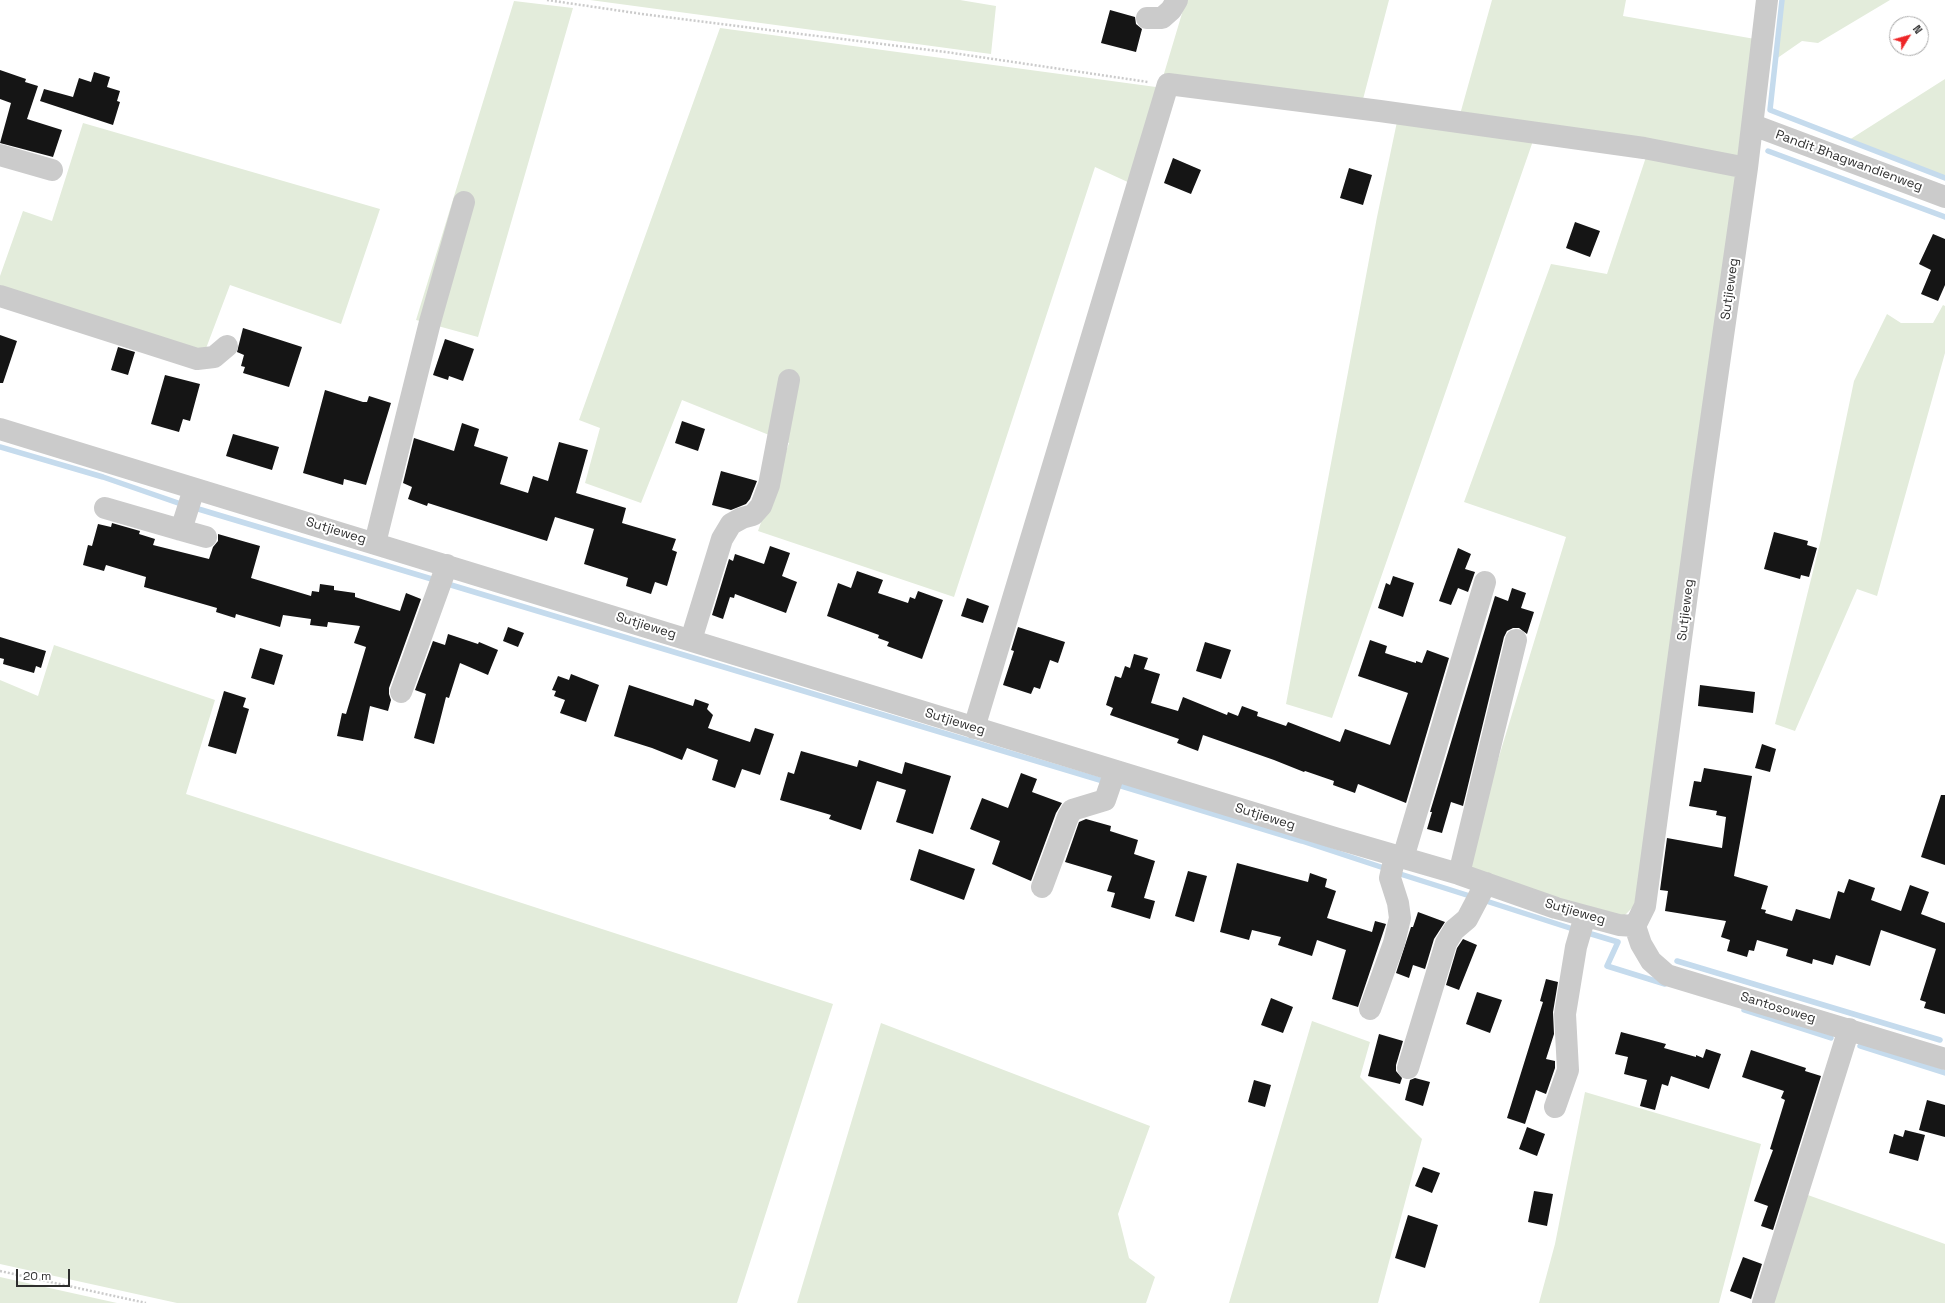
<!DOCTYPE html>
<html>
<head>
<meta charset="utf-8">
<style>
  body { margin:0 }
  #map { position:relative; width:1945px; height:1303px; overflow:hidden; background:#fff; font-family:"Space Grotesk",sans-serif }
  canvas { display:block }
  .north { position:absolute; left:1889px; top:16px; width:40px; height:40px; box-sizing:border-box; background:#fff; border:1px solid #ababab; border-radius:50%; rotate:53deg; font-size:11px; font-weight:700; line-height:16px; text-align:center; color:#2e2e2e }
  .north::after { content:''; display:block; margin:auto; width:14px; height:18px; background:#ee2628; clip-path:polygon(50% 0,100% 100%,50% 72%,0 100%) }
  .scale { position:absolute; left:16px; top:1269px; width:54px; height:18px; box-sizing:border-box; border:2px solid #2e2e2e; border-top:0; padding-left:5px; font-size:12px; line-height:14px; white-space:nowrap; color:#2e2e2e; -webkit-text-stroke:3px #fff; paint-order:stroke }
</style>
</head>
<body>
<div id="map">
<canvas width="1945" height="1303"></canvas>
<div class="north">N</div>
<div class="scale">20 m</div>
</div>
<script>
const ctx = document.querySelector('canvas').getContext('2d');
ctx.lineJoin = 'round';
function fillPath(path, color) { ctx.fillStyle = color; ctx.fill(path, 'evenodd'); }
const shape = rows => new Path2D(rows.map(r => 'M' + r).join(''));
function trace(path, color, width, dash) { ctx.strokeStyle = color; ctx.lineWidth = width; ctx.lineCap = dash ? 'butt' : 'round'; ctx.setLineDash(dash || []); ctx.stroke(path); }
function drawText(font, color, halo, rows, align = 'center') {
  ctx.font = font + ' "Space Grotesk",sans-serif'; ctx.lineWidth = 4; ctx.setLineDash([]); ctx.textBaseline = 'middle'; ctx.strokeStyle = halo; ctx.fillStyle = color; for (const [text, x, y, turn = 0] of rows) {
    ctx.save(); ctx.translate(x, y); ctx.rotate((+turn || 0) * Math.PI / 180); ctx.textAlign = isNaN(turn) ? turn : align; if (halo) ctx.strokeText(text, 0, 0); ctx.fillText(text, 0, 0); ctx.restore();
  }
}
const green = shape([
  [590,0,960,0,996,6,991,54],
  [1186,0,1389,0,1362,103,1163,77],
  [1492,0,1626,0,1623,16,1755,39,1740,156,1459,118],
  [1782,0,1890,0,1818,43,1802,41,1776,59],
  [514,1,573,8,478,337,416,320],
  [720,28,1156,87,1132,184,1095,167,954,597,758,531,789,443,682,400,641,503,585,483,600,428,579,420],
  [1945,79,1945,178,1849,140],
  [1398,117,1534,138,1332,718,1286,704,1377,217],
  [83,123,380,209,341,324,230,285,205,351,0,289,0,276,23,211,52,221],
  [1646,157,1736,172,1635,905,1624,916,1556,902,1465,868,1566,537,1464,502,1551,264,1607,274],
  [1943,305,1945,306,1945,353,1877,596,1857,589,1795,731,1775,724,1821,539,1854,381,1887,314,1901,323,1933,323],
  [54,645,215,700,186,794,833,1004,737,1303,177,1303,0,1264,0,680,38,696],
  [1312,1021,1370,1042,1360,1077,1422,1139,1378,1303,1229,1303],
  [881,1023,1150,1126,1118,1214,1129,1258,1155,1277,1146,1303,797,1303],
  [1585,1092,1761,1144,1719,1303,1539,1303,1555,1244],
  [1805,1194,1945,1244,1945,1303,1773,1303],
  [0,1277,117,1303,0,1303]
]);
const stream = shape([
  [1782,0,1770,110,1945,178],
  [1768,151,1945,217],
  [0,447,103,477,181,504],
  [195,508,435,580],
  [451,585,1103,781],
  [1118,785,1302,841,1387,869],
  [1397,873,1473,897],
  [1483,900,1576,930],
  [1588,933,1618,942,1607,966,1665,984],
  [1677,961,1940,1040],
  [1744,1010,1831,1038],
  [1860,1046,1945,1073]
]);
const building = shape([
  [1110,10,1135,17,1136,24,1142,29,1136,52,1101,43],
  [0,70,26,79,25,82,38,86,27,119,62,130,53,157,0,143,11,103,0,99],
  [94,72,110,77,107,87,120,91,117,101,120,102,113,125,40,101,44,89,73,97,79,78,91,82],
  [1173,158,1201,170,1191,194,1164,183],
  [1349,168,1372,175,1363,205,1340,198],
  [1575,222,1600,231,1590,257,1566,248],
  [1933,234,1945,239,1945,285,1938,301,1921,294,1931,270,1919,264],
  [243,328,302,347,289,387,243,373,245,367,241,366,244,355,237,352],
  [0,335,17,341,3,383,0,383],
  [445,339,474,349,463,381,449,376,448,380,433,375],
  [118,347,135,352,128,375,111,370],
  [165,375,200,384,190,421,183,419,179,432,151,424],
  [325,390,363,402,367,402,369,396,391,403,366,485,344,479,343,485,303,473],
  [682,421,705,429,698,451,675,443],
  [462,423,479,429,474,446,508,457,500,484,528,493,533,476,548,481,559,442,588,450,576,493,626,508,622,523,676,539,672,550,677,552,667,586,655,582,651,594,626,586,628,578,584,564,594,529,555,517,547,541,428,503,427,506,408,499,412,487,403,483,414,438,454,451],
  [233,434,279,447,272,470,226,456],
  [721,471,757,481,750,499,746,504,731,510,712,505],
  [112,523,140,531,139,534,155,539,153,545,209,559,213,547,218,541,218,534,260,546,251,578,311,596,312,591,319,592,320,584,334,586,334,590,355,593,355,597,400,611,406,593,421,599,389,688,389,694,391,700,388,711,370,706,363,741,337,736,342,713,346,714,366,647,354,643,360,626,328,622,327,627,310,625,311,619,283,615,280,627,236,614,235,618,216,612,217,608,144,587,146,577,106,565,104,571,83,565,88,545,92,546,98,524,111,527],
  [1774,532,1808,541,1807,545,1817,548,1809,577,1801,575,1800,579,1764,569],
  [770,546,790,553,782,576,797,582,786,613,735,594,734,598,730,597,723,619,712,615,729,559,733,561,735,554,764,564],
  [1458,548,1471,554,1465,569,1475,572,1468,592,1458,588,1451,605,1439,601],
  [857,571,883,580,878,593,908,603,910,597,915,599,918,591,943,600,922,659,887,646,889,642,878,638,879,635,827,616,838,583,851,588],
  [1393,576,1414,583,1403,617,1378,608,1386,583,1390,585],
  [1512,588,1526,593,1521,608,1534,612,1527,634,1519,628,1513,628,1507,631,1504,637,1463,806,1451,802,1442,833,1427,829,1432,812,1430,812,1495,596,1508,601],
  [967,598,989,606,983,623,961,616],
  [508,627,524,633,518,647,503,641],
  [1018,627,1065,642,1058,663,1050,660,1040,689,1034,687,1031,694,1003,685,1014,651,1011,650],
  [448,634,478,644,479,642,498,650,488,675,460,663,449,698,446,697,434,744,414,738,426,694,415,690,433,641,445,645],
  [0,637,46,651,41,668,36,666,34,673,3,664,4,659,0,658],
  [1370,640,1387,646,1385,653,1416,663,1416,661,1422,663,1427,650,1449,658,1406,803,1358,784,1355,793,1333,785,1334,781,1305,771,1304,772,1274,760,1203,735,1198,751,1177,743,1179,739,1110,715,1113,708,1106,705,1115,676,1121,678,1125,666,1130,668,1134,654,1148,658,1144,669,1160,674,1151,703,1178,711,1183,697,1227,715,1228,712,1238,716,1242,706,1258,712,1257,716,1286,726,1288,722,1340,742,1345,729,1390,745,1408,693,1358,676],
  [1205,642,1231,650,1221,679,1196,671],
  [260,648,283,655,274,685,251,678],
  [571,674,599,685,586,722,560,713,565,700,554,696,556,691,552,690,558,676,569,680],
  [629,685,693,706,695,699,709,704,707,709,713,715,708,728,750,742,755,728,774,734,760,775,742,769,735,788,712,780,718,760,687,748,682,760,652,748,614,736],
  [1700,685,1755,692,1753,713,1698,706],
  [224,691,246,698,243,707,249,709,236,754,208,746],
  [1762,744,1776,749,1770,772,1755,768],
  [801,751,857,767,859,760,902,774,905,762,951,776,933,834,896,822,906,790,877,781,861,830,829,819,831,815,780,800,788,772,794,774],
  [1704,768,1752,776,1734,876,1768,886,1761,909,1766,910,1765,913,1792,921,1796,909,1830,919,1838,891,1844,893,1849,879,1875,888,1871,900,1901,911,1910,885,1929,892,1921,914,1945,923,1945,1014,1924,1008,1926,1002,1920,1000,1936,949,1881,930,1870,966,1836,955,1833,965,1813,959,1812,964,1786,956,1788,949,1757,940,1754,951,1749,950,1747,957,1727,951,1730,940,1721,937,1726,921,1665,911,1668,891,1660,890,1667,838,1722,848,1726,817,1716,815,1717,811,1689,806,1694,781,1701,782],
  [1021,773,1037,779,1032,792,1062,803,1056,813,1031,881,992,864,1000,841,970,829,982,798,1008,808],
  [1941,795,1945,795,1945,865,1921,857],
  [1086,819,1111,826,1110,831,1138,840,1134,854,1155,861,1144,898,1155,901,1150,919,1111,907,1115,893,1107,891,1112,876,1065,862,1079,822],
  [919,849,975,869,964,900,910,880],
  [1237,863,1308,882,1310,873,1327,879,1325,887,1336,891,1327,918,1372,932,1375,921,1386,924,1358,1007,1332,999,1346,950,1317,940,1312,956,1278,945,1281,937,1252,930,1249,940,1220,932],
  [1188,871,1207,876,1194,922,1175,916],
  [1418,912,1445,922,1434,939,1425,969,1413,965,1409,978,1396,973,1411,927,1413,927],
  [1463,939,1477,945,1459,990,1446,985,1457,948],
  [1546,979,1558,982,1553,1012,1554,1034,1546,1059,1555,1061,1555,1068,1546,1094,1536,1090,1525,1124,1507,1118,1543,1002,1540,1001],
  [1477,992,1502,1000,1490,1033,1466,1024],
  [1271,998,1293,1007,1283,1033,1261,1025],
  [1621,1032,1666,1044,1664,1048,1696,1057,1696,1055,1703,1058,1706,1049,1721,1054,1709,1089,1671,1076,1668,1086,1662,1084,1655,1110,1640,1106,1647,1080,1624,1074,1628,1057,1615,1054],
  [1379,1034,1403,1041,1396,1065,1396,1071,1402,1078,1400,1084,1368,1076],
  [1751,1050,1806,1068,1805,1071,1821,1076,1773,1230,1761,1226,1768,1206,1754,1201,1773,1150,1770,1149,1785,1100,1781,1098,1784,1091,1742,1077],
  [1415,1078,1430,1082,1423,1106,1405,1100,1410,1080],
  [1254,1080,1271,1085,1265,1107,1248,1102],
  [1927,1100,1945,1105,1945,1137,1919,1130],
  [1527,1127,1545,1134,1537,1156,1519,1149],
  [1905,1130,1925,1135,1918,1161,1889,1153,1894,1134,1903,1137],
  [1423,1167,1440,1173,1432,1193,1415,1186],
  [1534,1191,1553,1194,1547,1226,1528,1222],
  [1408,1215,1438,1225,1425,1268,1395,1258],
  [1743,1257,1762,1264,1751,1299,1730,1291]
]);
const path = shape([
  [547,0,649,15,946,52,1148,82],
  [0,1271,146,1303]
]);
const minor = shape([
  [1147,18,1162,18,1171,10,1177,0],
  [1753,125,1945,197],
  [0,155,52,170],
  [0,296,197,359,214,357,227,346],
  [0,429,1335,838,1459,874,1556,908,1619,925,1635,926],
  [105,508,181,530,194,489],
  [181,530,206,537],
  [375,543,430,322,464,202],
  [691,640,722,539,731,524,742,518,753,515,761,506,769,485,789,380],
  [401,692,447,565],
  [974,728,1168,84,1380,111,1644,148,1747,168],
  [1403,858,1485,582],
  [1459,874,1516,640],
  [1042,887,1068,817,1072,810,1105,800,1115,771],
  [1635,926,1645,906,1702,483,1747,168,1767,0],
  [1635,926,1641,944,1651,961,1667,975,1945,1059],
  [1370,1009,1394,943,1400,918,1398,903,1390,878,1395,856],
  [1408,1068,1446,943,1454,930,1467,919,1486,883],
  [1555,1107,1568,1070,1565,1014,1576,947,1585,916],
  [1763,1303,1849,1029]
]);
const streetNames = [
  ["Pandit Bhagwandienweg",1849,161,20],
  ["Sutjieweg",1730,289,-82],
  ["Sutjieweg",336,531,17],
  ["Sutjieweg",1686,610,-83],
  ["Sutjieweg",646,626,17],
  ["Sutjieweg",955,722,17],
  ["Sutjieweg",1265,817,17],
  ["Sutjieweg",1575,912,16],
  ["Santosoweg",1778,1008,17]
];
fillPath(green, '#e3ecdb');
trace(stream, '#c5dbed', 5.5);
fillPath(building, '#151515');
trace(path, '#cbcbcb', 2.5, [2, 2]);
trace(minor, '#cbcbcb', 22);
drawText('13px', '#2e2e2e', '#fff', streetNames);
</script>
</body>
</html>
